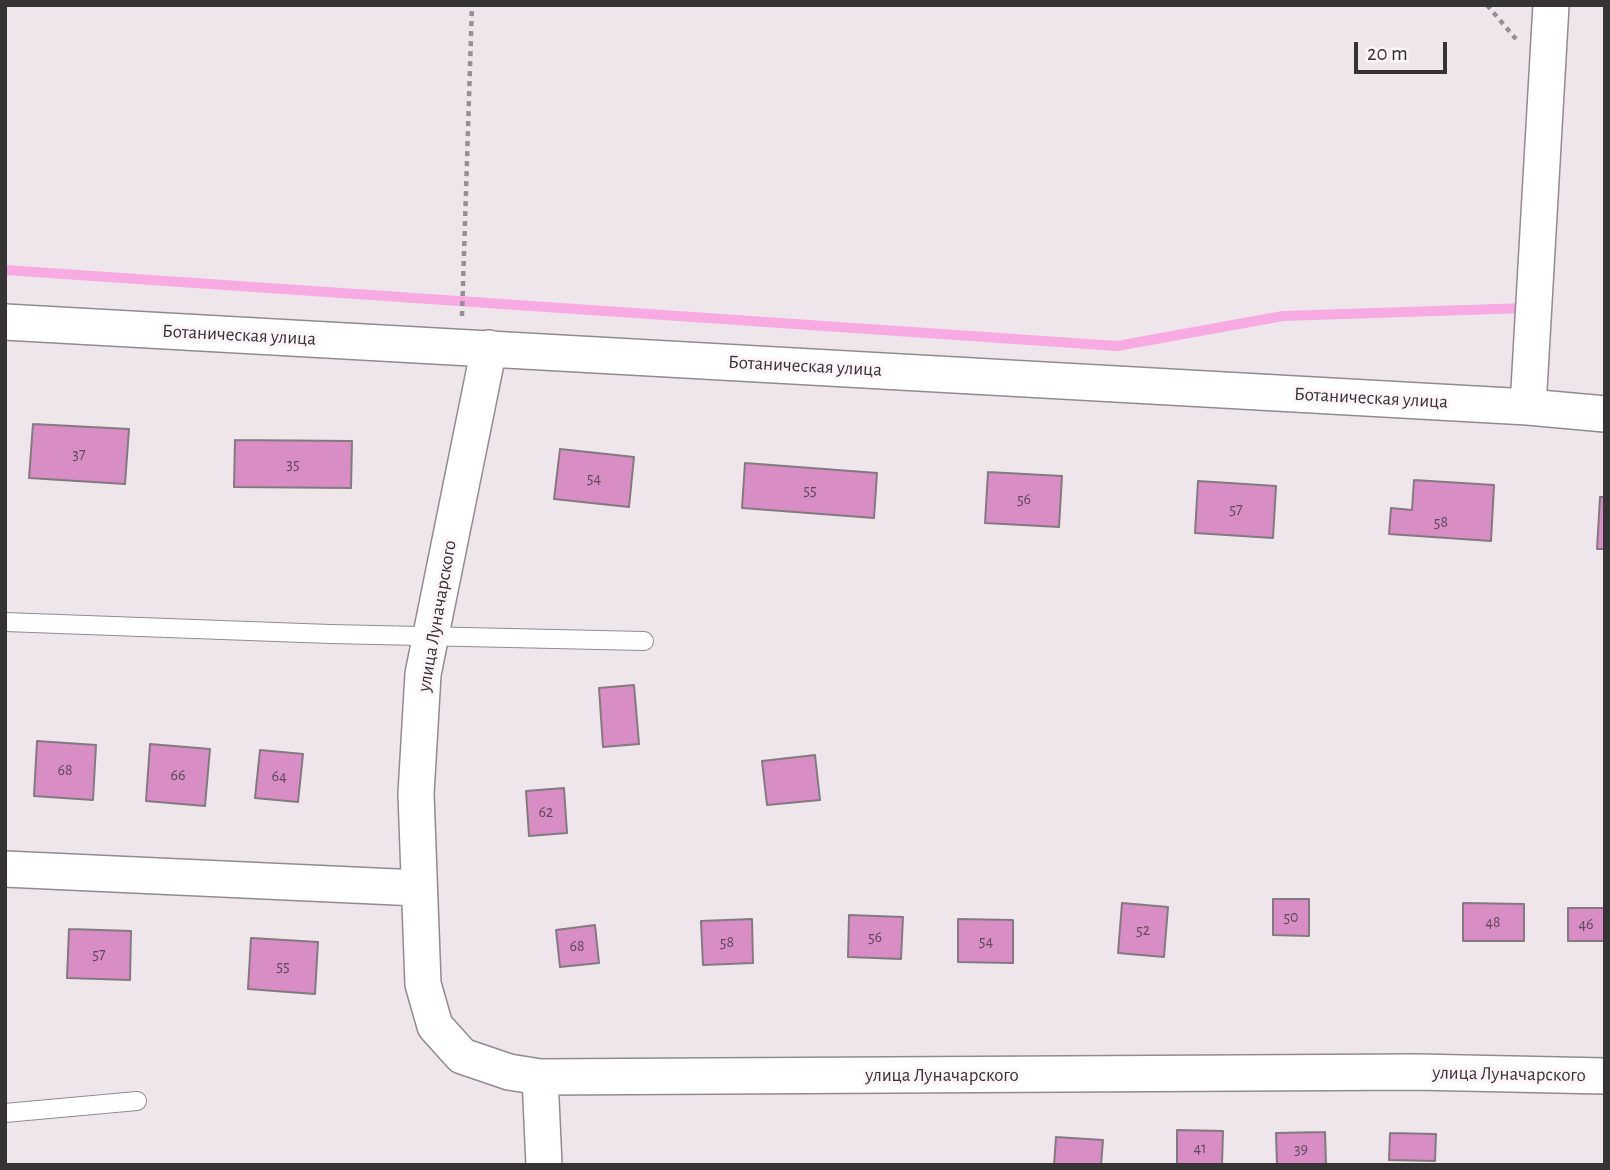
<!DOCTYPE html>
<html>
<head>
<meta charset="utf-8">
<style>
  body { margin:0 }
  #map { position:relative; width:1610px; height:1170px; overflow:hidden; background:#efe6ec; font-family:"Alegreya Sans",sans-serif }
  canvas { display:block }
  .frame { position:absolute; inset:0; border:7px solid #363335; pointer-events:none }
  .scale { position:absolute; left:1354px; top:42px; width:93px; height:32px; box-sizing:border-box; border:4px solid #363335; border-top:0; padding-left:9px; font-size:21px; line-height:24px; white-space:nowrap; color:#363335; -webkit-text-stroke:5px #fcf4f9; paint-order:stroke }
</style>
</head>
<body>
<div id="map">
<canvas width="1610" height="1170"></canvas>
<div class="frame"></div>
<div class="scale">20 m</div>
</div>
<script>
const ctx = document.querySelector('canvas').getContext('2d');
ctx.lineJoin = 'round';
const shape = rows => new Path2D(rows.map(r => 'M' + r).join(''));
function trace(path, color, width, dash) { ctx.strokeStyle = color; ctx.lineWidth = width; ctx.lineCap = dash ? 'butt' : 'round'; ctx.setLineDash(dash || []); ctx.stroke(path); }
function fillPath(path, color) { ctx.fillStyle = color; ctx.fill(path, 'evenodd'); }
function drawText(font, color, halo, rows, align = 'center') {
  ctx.font = font + ' "Alegreya Sans",sans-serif'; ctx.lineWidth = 6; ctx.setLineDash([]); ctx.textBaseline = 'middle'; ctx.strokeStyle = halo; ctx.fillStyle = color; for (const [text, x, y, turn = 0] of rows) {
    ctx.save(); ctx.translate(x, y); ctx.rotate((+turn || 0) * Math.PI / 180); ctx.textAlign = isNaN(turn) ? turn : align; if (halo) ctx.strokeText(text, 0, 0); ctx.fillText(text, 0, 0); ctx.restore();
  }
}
const stream = shape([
  [5,270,1117,346,1283,316,1527,308]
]);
const building = shape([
  [33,424,129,429,125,484,29,478,33,424],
  [235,440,352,441,351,488,234,487,235,440],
  [560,449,634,457,629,507,554,499,560,449],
  [745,463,877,473,874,518,742,508,745,463],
  [988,472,1062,476,1059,527,985,523,988,472],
  [1414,480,1494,485,1491,541,1389,534,1391,508,1412,510,1414,480],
  [1198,481,1276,486,1273,538,1195,533,1198,481],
  [1600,497,1605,497,1605,549,1597,549,1600,497],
  [634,685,639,744,603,747,599,688,634,685],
  [37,741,96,745,93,800,34,796,37,741],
  [150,744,210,749,205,806,146,801,150,744],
  [260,750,303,754,298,802,255,798,260,750],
  [815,755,820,800,767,805,762,761,815,755],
  [564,788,567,833,529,836,526,791,564,788],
  [1273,899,1309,899,1309,936,1273,935,1273,899],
  [1122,903,1168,907,1164,957,1118,953,1122,903],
  [1463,903,1524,904,1524,941,1463,941,1463,903],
  [1568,908,1605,908,1605,941,1568,941,1568,908],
  [849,915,903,917,901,959,848,957,849,915],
  [752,919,753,963,703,965,701,921,752,919],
  [958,919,1013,920,1013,963,958,962,958,919],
  [595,925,599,963,560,967,556,930,595,925],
  [69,929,131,931,130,980,67,978,69,929],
  [251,938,318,942,315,994,248,989,251,938],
  [1177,1130,1223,1131,1222,1165,1177,1165,1177,1130],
  [1325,1132,1326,1165,1277,1165,1276,1133,1325,1132],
  [1390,1133,1436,1134,1435,1161,1389,1160,1390,1133],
  [1056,1137,1103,1140,1101,1165,1054,1165,1056,1137]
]);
const path = shape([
  [1487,5,1516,39],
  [462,316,472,5]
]);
const lane = shape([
  [5,622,330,634,644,641],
  [5,1113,137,1101]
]);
const street = shape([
  [5,322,1528,407,1605,414],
  [489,348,423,674,416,794,423,984,435,1026,462,1056,509,1072,540,1077,1416,1072,1605,1076],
  [1528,407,1551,5],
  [5,869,418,888],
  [540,1077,544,1165]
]);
const numberNames = [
  ["37",79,454],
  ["35",293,464],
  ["54",594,478],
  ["55",810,490],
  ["56",1024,499],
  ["57",1236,509],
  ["58",1441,522],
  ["68",65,770],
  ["66",178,775],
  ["64",279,776],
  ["62",546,812],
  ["50",1291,917],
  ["48",1493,922],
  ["46",1586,924],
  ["52",1143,930],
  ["56",875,937],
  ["54",986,941],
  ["58",727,942],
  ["68",577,946],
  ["57",99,954],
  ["55",283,966],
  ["41",1200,1148],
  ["39",1301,1149]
];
const streetNames = [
  ["Ботаническая улица",239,335,3],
  ["Ботаническая улица",805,366,3],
  ["Ботаническая улица",1371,398,3],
  ["улица Луначарского",437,616,-80],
  ["улица Луначарского",1509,1074,1],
  ["улица Луначарского",942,1075]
];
trace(stream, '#f8aae3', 10);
fillPath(building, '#d88dc5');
trace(building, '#827a7f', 2);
trace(lane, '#928a90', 20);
trace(street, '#928a90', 38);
trace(path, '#958f93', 4.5, [5, 5]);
trace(lane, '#fff', 18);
trace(street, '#fff', 35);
drawText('16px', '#5e4a59', null, numberNames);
drawText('19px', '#363335', '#fcf4f9', streetNames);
</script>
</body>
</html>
